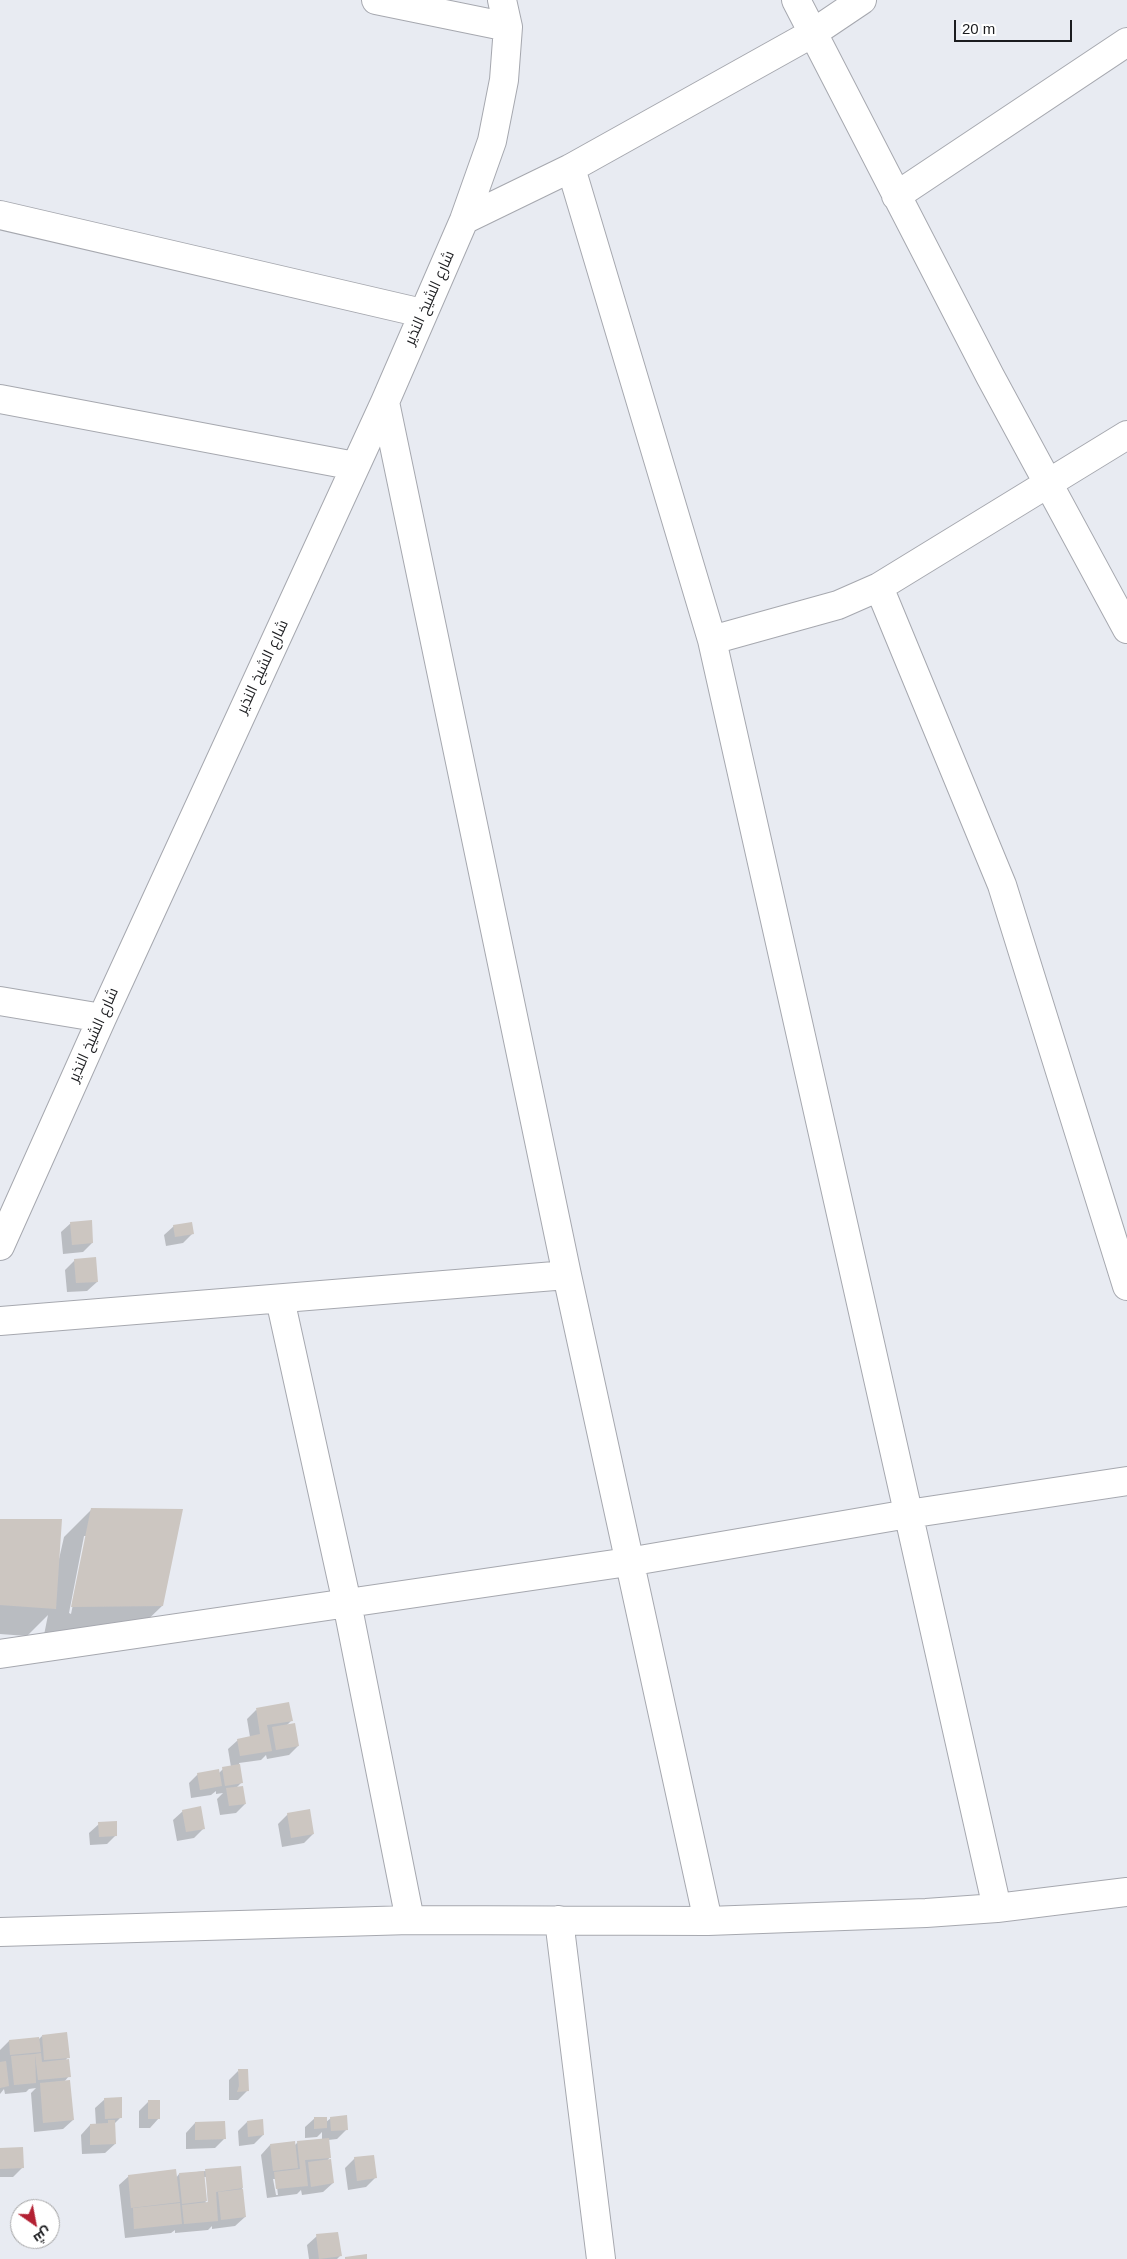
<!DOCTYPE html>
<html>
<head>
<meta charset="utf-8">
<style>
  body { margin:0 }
  #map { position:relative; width:1127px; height:2259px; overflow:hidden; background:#e8ebf2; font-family:Arial,Cairo,sans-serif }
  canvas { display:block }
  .north { position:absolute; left:10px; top:2199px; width:50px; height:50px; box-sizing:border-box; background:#fff; border:1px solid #a4a4a5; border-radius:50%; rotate:147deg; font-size:14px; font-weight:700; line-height:20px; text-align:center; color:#1b1c1f }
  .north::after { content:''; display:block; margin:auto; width:18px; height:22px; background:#b32133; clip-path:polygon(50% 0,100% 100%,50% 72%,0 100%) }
  .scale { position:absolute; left:954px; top:20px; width:118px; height:22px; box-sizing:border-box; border:2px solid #1b1c1f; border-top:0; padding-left:6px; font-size:15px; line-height:18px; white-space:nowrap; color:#1b1c1f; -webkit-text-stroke:4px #fff; paint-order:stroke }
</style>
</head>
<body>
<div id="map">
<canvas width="1127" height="2259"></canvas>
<div class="north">ش</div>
<div class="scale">20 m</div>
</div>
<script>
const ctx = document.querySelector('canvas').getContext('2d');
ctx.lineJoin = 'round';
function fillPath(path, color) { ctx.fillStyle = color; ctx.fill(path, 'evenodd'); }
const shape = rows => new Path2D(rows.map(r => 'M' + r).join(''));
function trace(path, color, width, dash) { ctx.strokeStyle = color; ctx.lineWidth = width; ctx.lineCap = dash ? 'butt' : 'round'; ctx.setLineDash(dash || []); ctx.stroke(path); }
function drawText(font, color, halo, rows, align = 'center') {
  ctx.font = font + ' Arial,Cairo,sans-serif'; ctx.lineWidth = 4.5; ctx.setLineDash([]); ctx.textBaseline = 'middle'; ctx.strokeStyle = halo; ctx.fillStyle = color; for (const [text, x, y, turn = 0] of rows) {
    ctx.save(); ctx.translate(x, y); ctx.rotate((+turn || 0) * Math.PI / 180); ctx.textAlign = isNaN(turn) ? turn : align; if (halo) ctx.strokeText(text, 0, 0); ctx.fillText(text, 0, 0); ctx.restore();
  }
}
const shadow = shape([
  [71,1223,92,1243,83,1252,63,1254,61,1232],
  [174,1226,193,1233,183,1243,166,1246,164,1235],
  [75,1260,97,1282,87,1291,67,1292,65,1270],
  [92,1509,162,1606,134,1633,44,1635,48,1615,27,1636,0,1634,0,1520,59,1559,64,1537],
  [84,1536,87,1536,71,1614,69,1613],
  [256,1710,291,1721,286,1726,298,1746,289,1755,267,1759,266,1755,261,1760,239,1763,242,1782,236,1788,245,1804,236,1813,220,1815,217,1799,223,1793,216,1794,216,1791,211,1795,191,1798,189,1783,198,1774,219,1773,223,1769,231,1767,228,1749,238,1740,250,1737,247,1719],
  [183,1811,204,1828,194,1838,177,1841,173,1820],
  [288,1814,313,1834,304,1843,282,1847,278,1824],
  [99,1824,116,1835,107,1844,90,1845,89,1833],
  [42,2036,68,2057,65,2061,69,2076,64,2082,73,2120,63,2129,34,2132,31,2093,36,2088,29,2089,26,2092,5,2094,4,2089,0,2094,0,2050,9,2041,38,2040],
  [238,2071,248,2090,238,2100,229,2100,229,2080],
  [105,2099,120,2118,114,2124,115,2144,105,2153,82,2154,81,2135,90,2125,96,2125,95,2108],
  [148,2102,159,2118,150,2128,139,2128,139,2111],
  [315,2118,326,2122,331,2118,347,2129,337,2139,328,2140,330,2157,327,2161,333,2183,323,2192,302,2195,301,2190,297,2194,267,2198,261,2155,270,2145,294,2146,298,2142,322,2140,322,2132,317,2137,305,2138,305,2127],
  [273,2179,276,2179,278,2195,276,2195],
  [247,2122,263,2135,254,2144,239,2146,238,2131],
  [195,2123,224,2139,215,2148,186,2149,186,2133],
  [0,2149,23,2167,13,2177,0,2177],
  [355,2158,375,2178,366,2187,348,2190,345,2168],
  [240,2167,245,2217,235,2226,212,2229,212,2226,208,2230,175,2233,175,2230,171,2233,125,2238,119,2185,129,2176,176,2178,179,2174],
  [204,2177,207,2177,208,2207,206,2207],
  [317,2236,340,2256,337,2259,309,2259,307,2245]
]);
const building = shape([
  [92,1220,93,1243,72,1245,70,1222],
  [192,1222,194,1234,175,1237,173,1225],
  [96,1257,98,1282,76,1283,74,1259],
  [91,1508,183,1509,163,1606,71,1607],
  [0,1519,62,1519,56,1609,0,1605],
  [289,1702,293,1721,267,1725,272,1751,240,1756,237,1739,260,1734,256,1708],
  [295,1723,299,1746,276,1750,272,1727],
  [240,1764,243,1783,225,1786,222,1767],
  [219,1769,222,1786,200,1790,197,1773],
  [243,1786,246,1804,229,1806,226,1788],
  [201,1806,205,1829,186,1832,182,1810],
  [310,1809,314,1834,291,1838,287,1813],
  [117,1821,117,1836,99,1837,98,1822],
  [67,2032,70,2058,44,2060,42,2035],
  [39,2037,41,2052,10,2055,9,2040],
  [41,2053,42,2062,69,2059,71,2077,38,2080,35,2054],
  [35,2054,36,2083,14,2085,11,2056],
  [6,2061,9,2086,0,2088,0,2062],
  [238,2069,248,2069,249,2091,237,2092,239,2086],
  [70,2080,74,2120,43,2123,40,2083],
  [122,2097,122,2118,105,2119,104,2098],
  [148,2100,160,2100,160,2119,148,2119],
  [347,2115,348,2130,331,2131,330,2117],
  [314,2117,327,2117,327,2128,314,2129],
  [263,2119,264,2135,248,2137,247,2121],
  [108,2120,115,2120,116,2144,90,2145,90,2124,108,2123],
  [225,2121,226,2139,195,2140,195,2122],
  [329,2138,331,2158,305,2160,308,2186,276,2189,274,2172,300,2169,297,2141],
  [295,2141,298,2168,273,2171,270,2144],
  [23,2147,24,2168,0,2169,0,2148],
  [374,2155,377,2178,357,2181,354,2157],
  [331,2159,334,2183,311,2187,308,2162],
  [241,2166,243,2188,216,2192,218,2221,184,2224,182,2205,208,2202,205,2169],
  [176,2169,180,2202,131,2208,128,2175],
  [204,2171,207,2201,182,2204,179,2173],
  [243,2189,246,2217,221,2220,218,2192],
  [180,2203,182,2224,134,2229,133,2208],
  [338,2232,342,2256,319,2259,316,2234],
  [367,2254,367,2259,345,2259,345,2257]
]);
const minor = shape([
  [376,0,508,27],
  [796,0,990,376,1127,629],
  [571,168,712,640,997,1908],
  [896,196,1127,42],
  [0,215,422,313],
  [464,220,571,168,813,33,862,0],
  [0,399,355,466],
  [385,402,567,1275,708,1921],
  [879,587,1002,885,1127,1286],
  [712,640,838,605,879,587,1127,435],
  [0,1001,102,1018],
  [0,1246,102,1018,385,402,464,220,492,141,504,80,508,27,502,0],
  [280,1299,347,1603,410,1920],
  [0,1321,567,1275],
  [0,1654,628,1562,908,1514,1127,1481],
  [559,1920,601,2259],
  [0,1932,410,1920,708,1921,926,1913,997,1908,1127,1892]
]);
const streetNames = [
  ["شارع الشيخ النذير",430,298,-66],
  ["شارع الشيخ النذير",263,667,-65],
  ["شارع الشيخ النذير",94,1035,-66]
];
fillPath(shadow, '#0003');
fillPath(building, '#ccc6c1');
trace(minor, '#a6a8af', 30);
trace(minor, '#fff', 28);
drawText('15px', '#1b1c1f', '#fff', streetNames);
</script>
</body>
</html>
